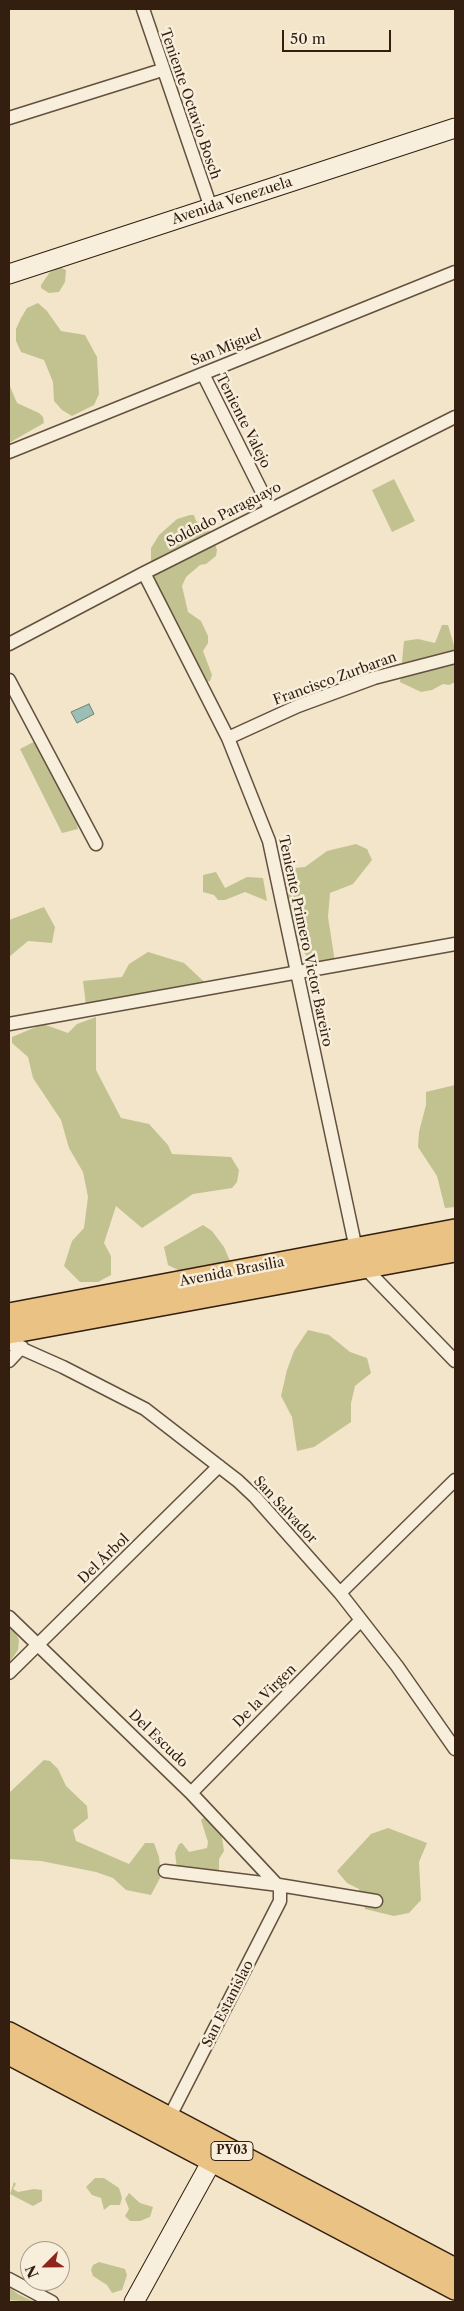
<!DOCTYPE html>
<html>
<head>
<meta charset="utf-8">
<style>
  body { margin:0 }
  #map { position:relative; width:464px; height:2311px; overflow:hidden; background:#f2e5c9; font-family:"Libre Caslon Text",serif }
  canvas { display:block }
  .frame { position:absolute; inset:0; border:10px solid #331e0f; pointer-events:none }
  .north { position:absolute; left:20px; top:2241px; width:50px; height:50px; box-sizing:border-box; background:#f7eedc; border:1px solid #a99b8a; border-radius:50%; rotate:247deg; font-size:14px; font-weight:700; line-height:20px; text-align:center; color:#331e0f }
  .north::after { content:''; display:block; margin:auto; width:18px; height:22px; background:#8f2418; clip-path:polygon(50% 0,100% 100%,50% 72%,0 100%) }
  .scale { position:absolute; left:282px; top:30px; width:109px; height:22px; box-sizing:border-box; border:2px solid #331e0f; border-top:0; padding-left:6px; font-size:15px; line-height:18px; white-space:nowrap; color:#331e0f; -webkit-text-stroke:4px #f7eedc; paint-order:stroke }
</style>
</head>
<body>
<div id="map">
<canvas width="464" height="2311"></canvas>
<div class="frame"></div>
<div class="north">N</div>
<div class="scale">50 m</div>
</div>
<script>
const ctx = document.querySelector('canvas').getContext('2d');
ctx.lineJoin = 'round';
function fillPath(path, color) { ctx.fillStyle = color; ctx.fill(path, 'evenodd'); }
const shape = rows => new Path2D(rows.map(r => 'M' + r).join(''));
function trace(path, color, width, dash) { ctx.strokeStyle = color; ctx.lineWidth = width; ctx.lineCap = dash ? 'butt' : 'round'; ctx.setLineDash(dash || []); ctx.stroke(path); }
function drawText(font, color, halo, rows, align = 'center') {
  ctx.font = font + ' "Libre Caslon Text",serif'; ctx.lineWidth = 5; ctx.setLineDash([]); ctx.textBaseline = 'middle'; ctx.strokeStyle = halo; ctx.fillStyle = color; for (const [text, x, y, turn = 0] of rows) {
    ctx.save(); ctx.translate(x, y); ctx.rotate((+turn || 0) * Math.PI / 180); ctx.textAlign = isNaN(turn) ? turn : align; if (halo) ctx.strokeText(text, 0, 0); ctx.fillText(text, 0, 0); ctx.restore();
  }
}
const green = shape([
  [60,267,66,270,65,282,59,292,49,293,41,288,41,285,50,272],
  [38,303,47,311,61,331,85,335,97,357,99,394,94,405,72,416,62,410,54,401,53,382,44,360,21,352,16,341,16,329,21,318,27,308],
  [9,384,17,403,39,413,43,417,44,423,9,443],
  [394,479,415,521,392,532,372,490],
  [190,515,194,515,196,521,211,532,217,550,216,556,206,564,200,565,186,577,182,586,188,612,201,621,208,636,208,643,203,651,212,675,210,681,206,682,147,578,151,563,151,548,159,535,177,519],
  [442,625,448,625,455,649,455,682,449,685,443,684,432,690,421,692,400,682,404,641,418,639,435,643],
  [41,738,76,819,78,829,62,833,20,749],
  [356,844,367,849,372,860,353,884,330,893,328,917,335,962,316,967,287,932,271,876,282,869,305,867,327,851],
  [216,872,225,888,247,877,263,878,267,901,245,892,225,900,218,900,214,895,203,892,203,875],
  [44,907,55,927,52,943,28,941,9,957,9,920],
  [148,952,184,963,215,992,86,1005,83,981,122,977,129,964],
  [96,1017,96,1070,121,1118,149,1124,168,1145,172,1154,231,1157,239,1170,237,1182,232,1188,193,1194,142,1228,116,1206,104,1243,111,1256,111,1275,98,1282,80,1282,64,1266,72,1241,84,1228,88,1197,83,1172,69,1148,61,1120,33,1078,28,1057,12,1043,12,1037,43,1024,68,1033,77,1024],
  [455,1085,455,1207,445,1208,437,1176,418,1147,419,1132,426,1105,426,1092],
  [203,1225,212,1231,224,1247,230,1261,218,1269,184,1273,168,1265,164,1247],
  [308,1330,329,1335,350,1352,367,1358,371,1373,355,1386,351,1403,351,1422,314,1447,297,1451,292,1417,281,1396,287,1370,294,1351],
  [9,1626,15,1632,19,1640,18,1650,9,1663],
  [44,1760,50,1761,58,1769,66,1786,87,1806,88,1818,73,1830,76,1841,129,1864,145,1843,154,1843,159,1857,161,1876,151,1895,126,1890,113,1878,96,1872,41,1861,9,1859,9,1793],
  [206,1816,220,1832,222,1838,224,1851,219,1859,219,1873,188,1881,177,1869,175,1853,179,1844,182,1843,189,1852,207,1848,208,1842,201,1820],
  [388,1828,427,1843,419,1862,421,1900,409,1913,394,1916,365,1909,359,1889,347,1883,337,1871,371,1834],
  [95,2178,104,2178,119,2188,122,2198,120,2205,110,2205,104,2210,101,2198,92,2195,86,2187],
  [14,2182,16,2184,13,2189,18,2192,34,2189,42,2190,42,2201,33,2206,10,2194],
  [129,2193,140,2203,153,2207,150,2217,140,2221,130,2221,125,2216,129,2209,125,2199],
  [99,2262,125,2269,127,2275,122,2290,112,2293,107,2285,93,2276,91,2270,93,2265],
  [9,2287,18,2294,34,2302,9,2300]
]);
const water = shape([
  [89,704,94,714,77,723,71,712,89,704]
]);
const minor = shape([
  [143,9,211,208],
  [9,118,162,70],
  [203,374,270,508],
  [9,452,455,272],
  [144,573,228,738,269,841,356,1249,365,1268,455,1361],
  [9,644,144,573,455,417],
  [9,680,96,844],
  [228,738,298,706,374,678,455,657],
  [9,1024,455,944],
  [9,1343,63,1367,145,1409,238,1481,255,1497,340,1593,397,1666,455,1749],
  [9,1361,22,1347],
  [340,1593,455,1480],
  [9,1617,191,1793,280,1888,280,1901,169,2118],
  [9,1673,219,1466],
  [191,1793,361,1620],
  [165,1871,279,1885,376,1901],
  [9,2279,52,2302]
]);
const secondary = shape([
  [9,274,455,128],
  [134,2302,219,2148]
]);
const primary = shape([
  [9,1314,455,1230],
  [9,1333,455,1251]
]);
const trunk = shape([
  [9,2033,455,2269],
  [9,2054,455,2289]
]);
const shields = [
  [232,2151,42]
];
const shieldNames = [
  ["PY03",232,2151]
];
const streetNames = [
  ["Teniente Octavio Bosch",190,104,71],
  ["Avenida Venezuela",232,201,-18],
  ["San Miguel",226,348,-22],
  ["Teniente Valejo",243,421,63],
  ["Soldado Paraguayo",224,515,-27],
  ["Francisco Zurbaran",335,679,-20],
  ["Teniente Primero Victor Bareiro",305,941,78],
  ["Avenida Brasilia",232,1272,-11],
  ["San Salvador",285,1510,47],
  ["Del Árbol",104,1559,-44],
  ["De la Virgen",265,1696,-45],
  ["Del Escudo",158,1739,44],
  ["San Estanislao",228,2004,-63]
];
fillPath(green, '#c2c291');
fillPath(water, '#9bbfb6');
trace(water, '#717f73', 1);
trace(minor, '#63503e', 15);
trace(secondary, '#331e0f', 21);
trace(primary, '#331e0f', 24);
trace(trunk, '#331e0f', 24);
trace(minor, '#f7eedc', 12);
trace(secondary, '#f7eedc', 19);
trace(primary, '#e9c284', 21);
trace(trunk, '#e9c284', 21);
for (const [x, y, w] of shields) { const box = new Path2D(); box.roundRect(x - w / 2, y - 9.5, w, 19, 4); ctx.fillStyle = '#f7eedc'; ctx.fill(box); trace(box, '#331e0f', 1); }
drawText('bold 12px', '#331e0f', null, shieldNames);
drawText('14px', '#331e0f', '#f7eedc', streetNames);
</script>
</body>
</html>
